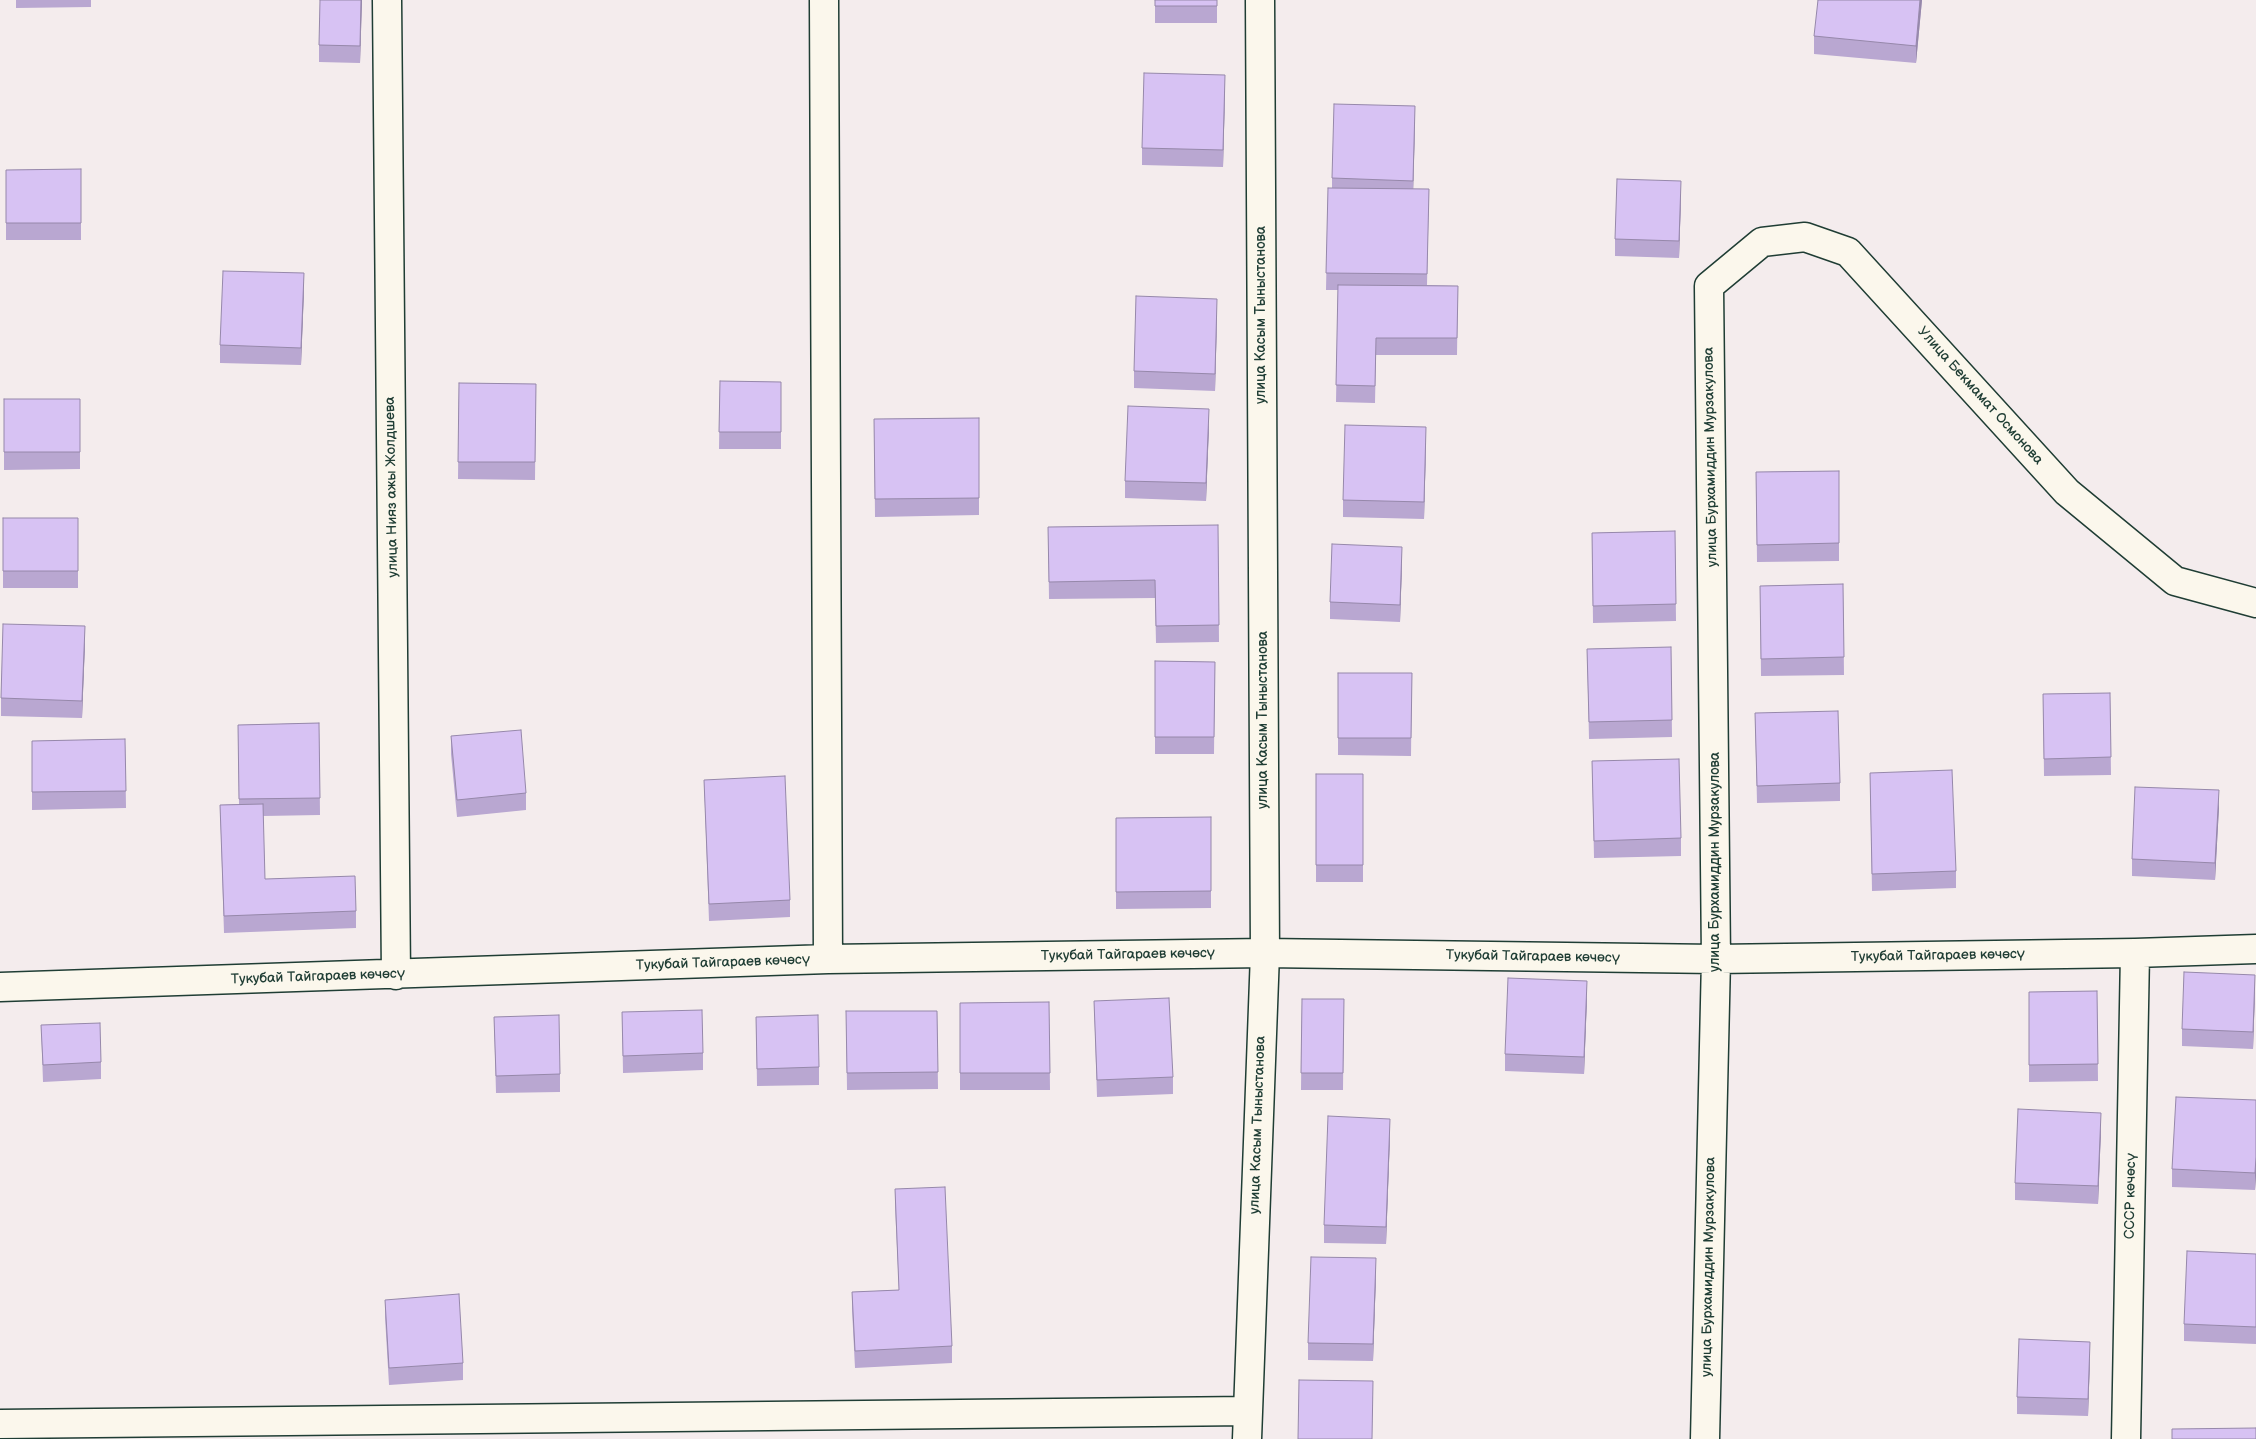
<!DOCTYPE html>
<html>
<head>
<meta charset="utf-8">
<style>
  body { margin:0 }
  canvas { display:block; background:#f4eced }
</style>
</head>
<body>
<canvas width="2256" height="1439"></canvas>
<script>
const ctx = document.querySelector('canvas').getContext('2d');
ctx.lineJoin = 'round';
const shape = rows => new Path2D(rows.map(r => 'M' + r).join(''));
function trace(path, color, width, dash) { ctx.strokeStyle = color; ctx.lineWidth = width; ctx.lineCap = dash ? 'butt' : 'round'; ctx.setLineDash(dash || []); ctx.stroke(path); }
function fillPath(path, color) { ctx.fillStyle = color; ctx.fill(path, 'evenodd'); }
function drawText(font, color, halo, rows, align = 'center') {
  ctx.font = font + ' "Balsamiq Sans",sans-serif'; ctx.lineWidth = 5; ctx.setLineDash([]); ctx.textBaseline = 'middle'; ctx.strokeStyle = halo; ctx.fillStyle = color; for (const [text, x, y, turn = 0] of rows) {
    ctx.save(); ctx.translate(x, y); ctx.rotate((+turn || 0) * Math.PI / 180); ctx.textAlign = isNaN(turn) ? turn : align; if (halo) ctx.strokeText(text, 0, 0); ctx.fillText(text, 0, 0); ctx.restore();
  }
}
const minor = shape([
  [387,0,396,975],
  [824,0,828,959],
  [0,987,828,959,1265,953,1716,959,2135,953,2256,949],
  [0,1424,1248,1411],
  [1247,1439,1265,953,1260,0],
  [1705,1439,1716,959,1709,286,1762,242,1805,237,1848,252,2067,492,2175,581,2256,603],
  [2126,1439,2135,953]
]);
const wall = shape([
  [16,0,91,0,91,7,16,8],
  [362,0,360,63,319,62,319,45],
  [1155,0,1217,0,1217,23,1155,23],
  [1922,0,1916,63,1814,54,1814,36],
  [1225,92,1223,167,1142,165,1142,148],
  [1415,123,1413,189,1429,189,1427,285,1458,286,1457,355,1376,355,1375,403,1336,402,1338,290,1326,290,1328,188,1332,188,1332,178],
  [81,169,81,240,6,240,6,170],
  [1681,198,1679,258,1615,256,1615,239],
  [304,290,301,365,220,363,220,345],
  [1217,316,1215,391,1134,388,1134,371],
  [720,381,781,382,781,449,719,449],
  [459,383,536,384,535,480,458,479],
  [4,399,80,399,80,469,4,470],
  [979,418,979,515,875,517,874,419],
  [1209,426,1206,501,1125,498,1125,481],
  [1426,444,1424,519,1343,517,1343,500],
  [1839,471,1839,561,1757,562,1756,472],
  [3,518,78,518,78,588,3,588],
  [1218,525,1219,642,1156,643,1155,598,1049,599,1048,527],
  [1675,531,1676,621,1593,623,1592,533],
  [1402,564,1400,622,1330,619,1330,602],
  [1843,584,1844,675,1761,676,1760,586],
  [85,643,82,718,1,716,1,698],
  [1671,647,1672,737,1589,739,1587,649],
  [1155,661,1215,662,1214,754,1155,754],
  [1338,673,1412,673,1411,756,1338,755],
  [2110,693,2111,775,2044,776,2043,694],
  [1755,713,1840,783,1840,801,1757,803],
  [319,723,320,815,263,816,265,879,356,911,356,928,224,933,220,805,239,804,238,725],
  [451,736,526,793,526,810,457,817,451,754],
  [125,739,126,808,32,810,32,741],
  [1592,761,1681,838,1681,856,1594,858],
  [1870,773,1956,871,1956,888,1872,891],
  [1316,774,1363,774,1363,882,1316,882],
  [704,780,790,900,790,917,709,921],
  [2219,807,2215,880,2132,876,2132,859],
  [1211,817,1211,908,1116,909,1116,818],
  [2097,991,2098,1081,2029,1082,2029,992],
  [2255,992,2253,1049,2182,1046,2182,1029],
  [1587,998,1584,1074,1505,1071,1505,1054],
  [1302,999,1344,999,1343,1090,1301,1090],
  [1094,1001,1173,1077,1173,1094,1097,1097],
  [1049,1002,1050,1090,960,1090,960,1003],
  [846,1011,937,1011,938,1089,847,1090],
  [622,1012,703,1053,703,1070,623,1073],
  [494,1017,560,1074,560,1092,496,1093],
  [756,1017,819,1067,819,1085,757,1086],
  [41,1025,101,1062,101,1079,43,1082],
  [2256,1100,2256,1175,2255,1190,2172,1187,2172,1169],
  [2101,1130,2098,1204,2015,1200,2015,1183],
  [1390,1136,1386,1244,1324,1243,1324,1225],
  [895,1189,952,1346,952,1363,855,1368,852,1309,852,1292,899,1290,895,1206],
  [2256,1254,2256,1344,2184,1341,2184,1324],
  [1376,1275,1373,1361,1308,1360,1308,1343],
  [385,1300,463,1363,463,1380,389,1385,385,1317],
  [2090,1359,2088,1416,2017,1414,2017,1397]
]);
const shadedWall = shape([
  [361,0,362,0,360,63,360,46],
  [1920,0,1922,0,1916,63,1916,46],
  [1225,75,1225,92,1223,167,1223,150],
  [1415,106,1415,123,1413,198,1413,181],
  [1681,181,1681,198,1679,258,1679,241],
  [304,273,304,290,301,365,301,348],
  [1217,299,1217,316,1215,391,1215,374],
  [1209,409,1209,426,1206,501,1206,483],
  [1426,427,1426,444,1424,519,1424,502],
  [1402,547,1402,564,1400,622,1400,605],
  [85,626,85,643,82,718,82,701],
  [2219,790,2219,807,2215,880,2215,863],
  [2255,975,2255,992,2253,1049,2253,1032],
  [1587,981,1587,998,1584,1074,1584,1057],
  [2101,1113,2101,1130,2098,1204,2098,1186],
  [1390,1119,1390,1136,1386,1244,1386,1227],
  [2256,1157,2256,1175,2255,1190,2255,1173],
  [1376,1258,1376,1275,1373,1361,1373,1344],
  [2090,1342,2090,1359,2088,1416,2088,1399]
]);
const building = shape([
  [320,0,361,0,360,46,319,45,320,0],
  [1155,0,1217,0,1217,6,1155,6,1155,0],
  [1818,0,1920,0,1916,46,1814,36,1818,0],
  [1144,73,1225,75,1223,150,1142,148,1144,73],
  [1334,104,1415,106,1413,181,1332,178,1334,104],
  [81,169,81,223,6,223,6,170,81,169],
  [1617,179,1681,181,1679,241,1615,239,1617,179],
  [1328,188,1429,189,1427,274,1326,273,1328,188],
  [223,271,304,273,301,348,220,345,223,271],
  [1338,285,1458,286,1457,338,1376,338,1375,386,1336,385,1338,285],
  [1136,296,1217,299,1215,374,1134,371,1136,296],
  [720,381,781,382,781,432,719,432,720,381],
  [459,383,536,384,535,462,458,462,459,383],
  [4,399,80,399,80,452,4,452,4,399],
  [1128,406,1209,409,1206,483,1125,481,1128,406],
  [979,418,979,498,875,499,874,419,979,418],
  [1345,425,1426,427,1424,502,1343,500,1345,425],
  [1839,471,1839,543,1757,545,1756,472,1839,471],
  [3,518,78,518,78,571,3,571,3,518],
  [1218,525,1219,625,1156,626,1155,580,1049,582,1048,527,1218,525],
  [1675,531,1676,604,1593,606,1592,533,1675,531],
  [1332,544,1402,547,1400,605,1330,602,1332,544],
  [1843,584,1844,657,1761,659,1760,586,1843,584],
  [3,624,85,626,82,701,1,698,3,624],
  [1671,647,1672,720,1589,722,1587,649,1671,647],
  [1155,661,1215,662,1214,737,1155,737,1155,661],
  [1338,673,1412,673,1411,738,1338,738,1338,673],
  [2110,693,2111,757,2044,759,2043,694,2110,693],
  [1838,711,1840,783,1757,786,1755,713,1838,711],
  [319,723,320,798,239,799,238,725,319,723],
  [521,730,526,793,457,800,451,736,521,730],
  [125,739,126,791,32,792,32,741,125,739],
  [1679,759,1681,838,1594,841,1592,761,1679,759],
  [1952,770,1956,871,1872,874,1870,773,1952,770],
  [1316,774,1363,774,1363,865,1316,865,1316,774],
  [785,776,790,900,709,904,704,780,785,776],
  [2135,787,2219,790,2215,863,2132,859,2135,787],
  [263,804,265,879,355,876,356,911,224,916,220,805,263,804],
  [1211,817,1211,891,1116,892,1116,818,1211,817],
  [2184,972,2255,975,2253,1032,2182,1029,2184,972],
  [1508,978,1587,981,1584,1057,1505,1054,1508,978],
  [2097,991,2098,1064,2029,1065,2029,992,2097,991],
  [1169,998,1173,1077,1097,1080,1094,1001,1169,998],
  [1302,999,1344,999,1343,1073,1301,1073,1302,999],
  [1049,1002,1050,1073,960,1073,960,1003,1049,1002],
  [702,1010,703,1053,623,1056,622,1012,702,1010],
  [846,1011,937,1011,938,1072,847,1073,846,1011],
  [559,1015,560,1074,496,1076,494,1017,559,1015],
  [818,1015,819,1067,757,1069,756,1017,818,1015],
  [100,1023,101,1062,43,1065,41,1025,100,1023],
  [2176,1097,2256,1100,2256,1157,2255,1173,2172,1169,2176,1097],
  [2018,1109,2101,1113,2098,1186,2015,1183,2018,1109],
  [1328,1116,1390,1119,1386,1227,1324,1225,1328,1116],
  [945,1187,952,1346,855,1351,852,1292,899,1290,895,1189,945,1187],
  [2187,1251,2256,1254,2256,1327,2184,1324,2187,1251],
  [1311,1257,1376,1258,1373,1344,1308,1343,1311,1257],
  [459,1294,463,1363,389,1368,385,1300,459,1294],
  [2019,1339,2090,1342,2088,1399,2017,1397,2019,1339],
  [1299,1380,1373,1381,1372,1439,1298,1439,1299,1380],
  [2256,1428,2256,1439,2172,1439,2172,1429,2256,1428]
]);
const streetNames = [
  ["улица Касым Тыныстанова",1261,315,-90],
  ["Улица Бекмамат Осмонова",1980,396,48],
  ["улица Бурхамиддин Мурзакулова",1711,457,-91],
  ["улица Нияз ажы Жолдшева",392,487,-91],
  ["улица Касым Тыныстанова",1263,720,-90],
  ["улица Бурхамиддин Мурзакулова",1715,862,-90],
  ["Тукубай Тайгараев көчөсү",1128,955,-1],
  ["Тукубай Тайгараев көчөсү",1938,956,-1],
  ["Тукубай Тайгараев көчөсү",1533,957,1],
  ["Тукубай Тайгараев көчөсү",723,963,-2],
  ["Тукубай Тайгараев көчөсү",318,977,-2],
  ["улица Касым Тыныстанова",1258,1125,-88],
  ["СССР көчөсү",2131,1196,-89],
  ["улица Бурхамиддин Мурзакулова",1709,1267,-89]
];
trace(minor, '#1f3d34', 31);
trace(minor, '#fbf7ec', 28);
fillPath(wall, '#b9a7d1');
fillPath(shadedWall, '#9688aa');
fillPath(building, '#d7c2f3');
trace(building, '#9688aa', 1);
drawText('14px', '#1f3d34', '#fbf7ec', streetNames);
</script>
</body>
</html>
